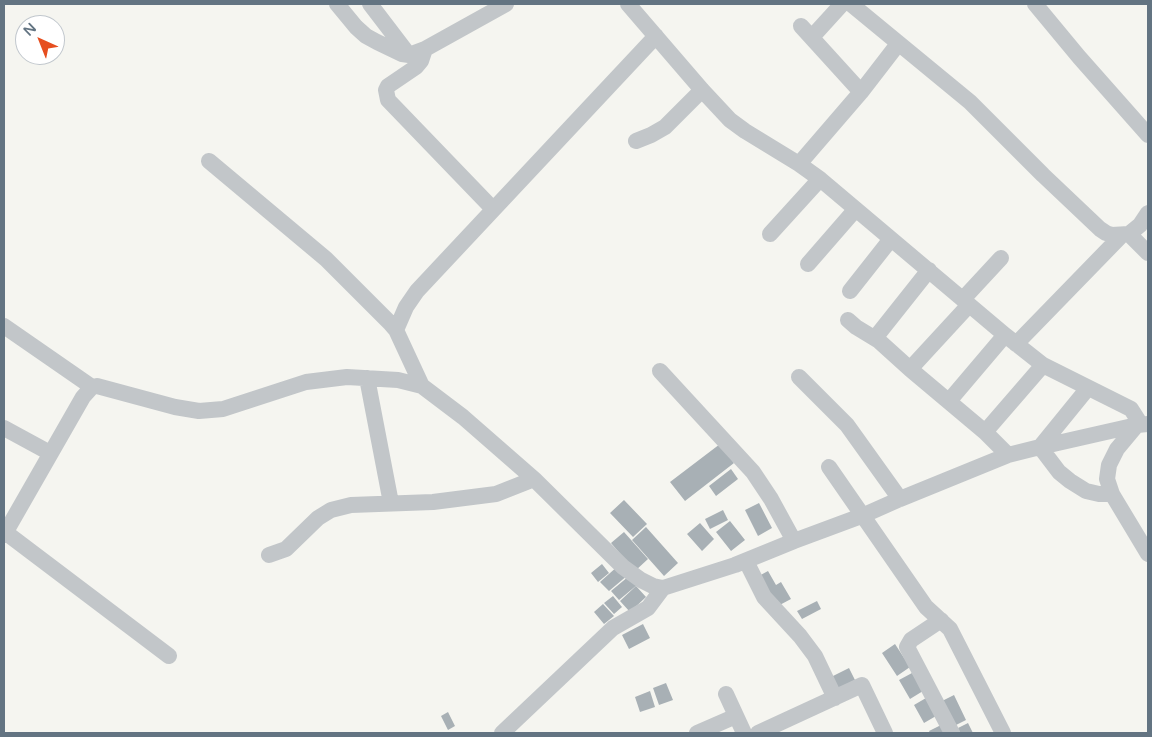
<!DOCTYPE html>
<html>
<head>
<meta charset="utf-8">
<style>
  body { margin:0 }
  #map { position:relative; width:1152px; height:737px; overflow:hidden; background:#f5f5f0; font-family:"Varela Round",sans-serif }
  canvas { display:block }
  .frame { position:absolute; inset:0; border:5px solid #637482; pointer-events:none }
  .north { position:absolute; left:15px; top:15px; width:50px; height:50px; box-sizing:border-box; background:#fff; border:1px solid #c1c7cd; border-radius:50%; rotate:316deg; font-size:14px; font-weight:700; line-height:20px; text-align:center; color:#637482 }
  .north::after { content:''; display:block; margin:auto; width:18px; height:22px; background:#e64e1f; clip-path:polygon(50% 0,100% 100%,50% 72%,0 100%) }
</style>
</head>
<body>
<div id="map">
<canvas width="1152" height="737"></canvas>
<div class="frame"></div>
<div class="north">N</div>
</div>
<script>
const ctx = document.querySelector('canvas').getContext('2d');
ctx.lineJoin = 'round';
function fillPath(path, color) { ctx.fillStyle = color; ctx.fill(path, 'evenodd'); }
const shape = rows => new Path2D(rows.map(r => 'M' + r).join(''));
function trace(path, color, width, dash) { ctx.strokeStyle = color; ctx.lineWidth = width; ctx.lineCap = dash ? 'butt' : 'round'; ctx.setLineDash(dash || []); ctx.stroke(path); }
const building = shape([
  [720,444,734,463,685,501,670,482],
  [731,469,738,479,716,496,709,486],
  [624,500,647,524,633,537,610,513],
  [759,503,772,528,758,536,745,510],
  [723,510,728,520,710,529,705,519],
  [730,521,745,540,731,551,716,532],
  [700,523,714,539,702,551,687,534],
  [646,527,678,563,664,576,632,540],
  [624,532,648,559,635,571,611,543],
  [602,564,609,573,598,582,591,573],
  [619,565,628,575,609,591,600,582],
  [768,571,776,585,781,582,791,599,774,608,757,577],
  [629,576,637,585,619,600,611,591],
  [636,586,646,597,630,612,620,601],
  [613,596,622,607,614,614,604,603],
  [817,601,821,609,802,619,797,611],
  [603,604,614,616,604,624,594,612],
  [643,624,650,638,629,649,622,635],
  [895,644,910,667,897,676,882,653],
  [849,668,855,680,835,690,829,678],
  [912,673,923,691,910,699,899,680],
  [666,683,673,700,659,705,653,688],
  [650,691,655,707,640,712,635,697],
  [954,695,966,720,954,726,942,701],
  [926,698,936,716,924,723,914,705],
  [448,712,455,726,448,730,441,716],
  [968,723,973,733,960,733,958,728],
  [941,725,946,733,930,733,929,731]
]);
const minor = shape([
  [337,4,356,27,366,36,377,42,402,54,409,55,425,49,506,4],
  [370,4,409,55],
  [628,4,702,90,730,120,745,131,799,164,820,179,1005,335,1043,365,1131,409,1138,420,1137,425,1117,449,1109,465,1107,479,1112,494,1148,554],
  [851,4,970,102,1043,175,1100,229,1106,233,1112,235,1129,234],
  [1035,4,1079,57,1148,135],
  [801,26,861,92],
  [812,37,842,4],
  [425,49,421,61,416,67,388,86,386,90,388,100,493,209],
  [636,141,651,135,665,127,702,90],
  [209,161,326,259,390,323,396,330,422,386],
  [799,164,861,92,898,44],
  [1148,213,1140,225,1129,234,1148,253],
  [770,234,820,179],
  [808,264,855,210],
  [850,291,891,239],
  [963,299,1001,258],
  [848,320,856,327,879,341,910,369,985,432,1008,455],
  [4,326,92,387],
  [396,330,406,307,417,291,656,36],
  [875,338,929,270],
  [1016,344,1122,235],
  [910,369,969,305],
  [660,371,753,472,771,499,794,541],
  [799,377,847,425,900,499],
  [367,378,391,503],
  [1088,388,1040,447,1059,472,1070,481,1086,491,1099,494,1112,494],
  [949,401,1005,335],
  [4,428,50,453],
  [985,432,1043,365],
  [829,467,926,607,950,629,1003,733],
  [5,532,169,656],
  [4,535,83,397,92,387,97,386,175,407,199,411,223,409,306,382,347,377,398,380,422,386,463,417,534,479,623,567,641,580,653,586,663,588,735,565,794,541,864,515,900,499,1008,455,1040,447,1137,425,1148,424],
  [269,555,286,549,318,518,331,510,351,505,433,502,496,494,534,479],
  [746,561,764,597,800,636,815,656,835,698],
  [941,620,911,640,907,647,952,733],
  [726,694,744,733],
  [502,733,613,628,648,608,663,588],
  [697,733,736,716],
  [758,733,862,685,885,733]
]);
fillPath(building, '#a8b0b5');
trace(minor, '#c2c6c9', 16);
</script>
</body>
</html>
